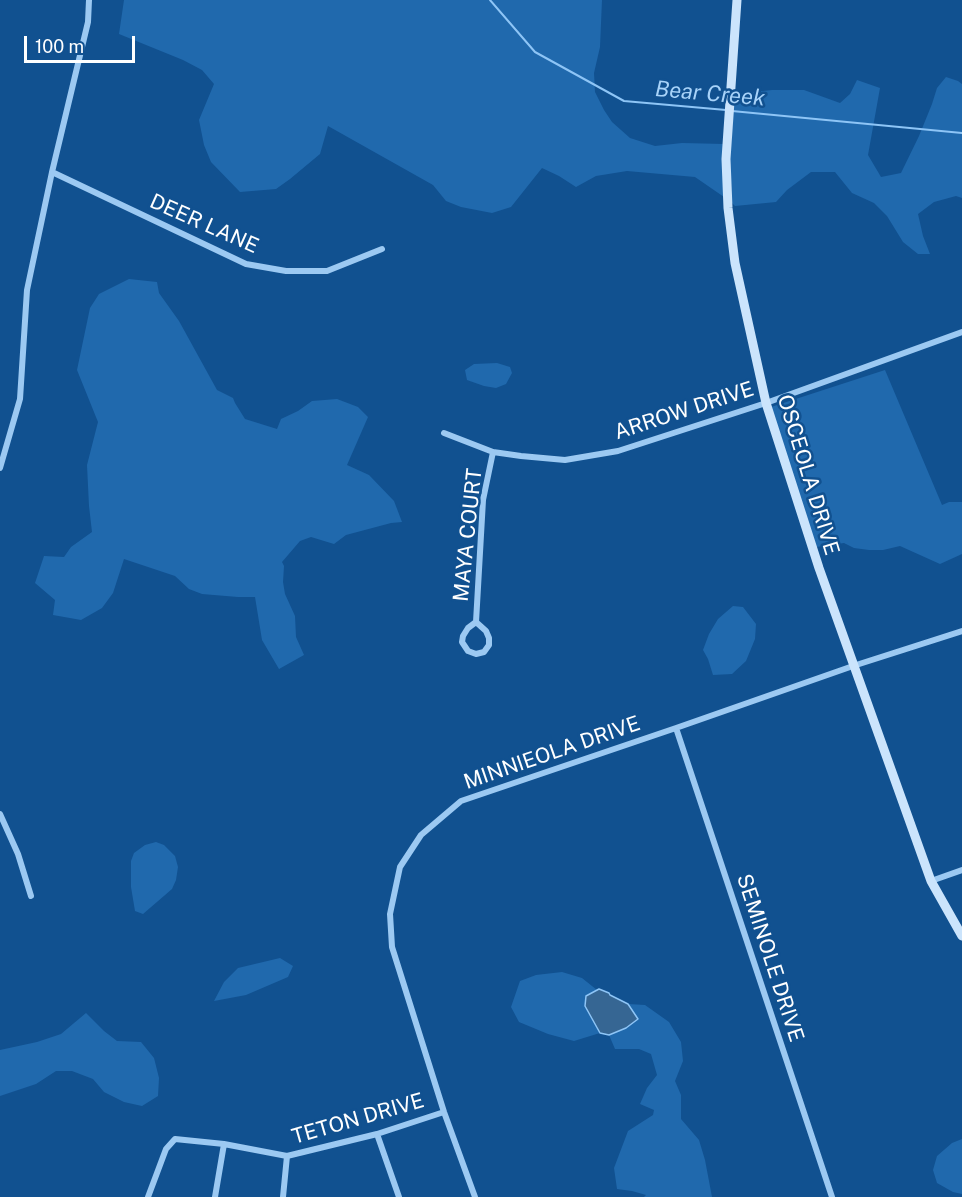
<!DOCTYPE html>
<html>
<head>
<meta charset="utf-8">
<style>
  body { margin:0 }
  #map { position:relative; width:962px; height:1197px; overflow:hidden; background:#115190; font-family:"Public Sans",sans-serif }
  canvas { display:block }
  .scale { position:absolute; left:24px; top:36px; width:111px; height:27px; box-sizing:border-box; border:3px solid #fff; border-top:0; padding-left:8px; font-size:18px; line-height:21px; white-space:nowrap; color:#fff; -webkit-text-stroke:4px #115190; paint-order:stroke }
</style>
</head>
<body>
<div id="map">
<canvas width="962" height="1197"></canvas>
<div class="scale">100 m</div>
</div>
<script>
const ctx = document.querySelector('canvas').getContext('2d');
ctx.lineJoin = 'round';
function fillPath(path, color) { ctx.fillStyle = color; ctx.fill(path, 'evenodd'); }
const shape = rows => new Path2D(rows.map(r => 'M' + r).join(''));
function trace(path, color, width, dash) { ctx.strokeStyle = color; ctx.lineWidth = width; ctx.lineCap = dash ? 'butt' : 'round'; ctx.setLineDash(dash || []); ctx.stroke(path); }
function drawText(font, color, halo, rows, align = 'center') {
  ctx.font = font + ' "Public Sans",sans-serif'; ctx.lineWidth = 5; ctx.setLineDash([]); ctx.textBaseline = 'middle'; ctx.strokeStyle = halo; ctx.fillStyle = color; for (const [text, x, y, turn = 0] of rows) {
    ctx.save(); ctx.translate(x, y); ctx.rotate((+turn || 0) * Math.PI / 180); ctx.textAlign = isNaN(turn) ? turn : align; if (halo) ctx.strokeText(text, 0, 0); ctx.fillText(text, 0, 0); ctx.restore();
  }
}
const green = shape([
  [124,0,602,0,600,47,594,73,595,92,604,110,612,122,630,138,655,146,682,143,724,144,724,197,695,177,627,171,596,176,576,187,559,176,542,168,511,207,492,213,461,207,446,201,433,185,328,126,320,154,290,179,276,189,240,192,211,162,204,145,199,120,214,84,202,70,183,60,119,34],
  [946,77,958,81,962,84,962,198,956,196,934,202,918,214,923,236,930,254,918,254,903,242,887,216,874,203,852,193,835,172,811,172,787,190,776,202,735,206,732,203,730,159,733,112,736,94,772,90,804,90,840,103,850,94,857,80,880,88,868,155,881,177,901,173,919,136,932,104,937,88],
  [129,279,157,282,159,293,179,321,217,390,233,398,235,403,245,419,277,429,281,419,298,411,312,401,337,399,358,407,368,417,347,465,369,475,394,501,402,522,391,523,346,535,334,544,311,537,300,541,282,562,284,566,283,582,285,594,295,616,296,637,304,655,279,669,262,640,255,597,238,597,202,594,189,589,175,576,124,559,113,593,102,608,81,620,53,615,55,600,35,583,44,556,64,557,71,547,92,532,89,506,87,465,98,422,77,370,90,308,99,294],
  [497,363,510,367,512,373,506,384,496,388,484,386,467,380,465,370,474,364],
  [885,370,942,505,949,502,962,502,962,554,940,564,900,546,883,550,869,550,854,548,844,543,816,547,771,407],
  [733,606,743,607,756,624,755,639,746,661,732,674,713,675,708,659,703,650,709,634,718,619],
  [156,842,164,845,175,856,178,867,176,880,172,889,143,914,135,911,131,887,131,861,134,853,145,845],
  [280,958,293,966,288,977,246,995,214,1001,224,982,238,968],
  [562,972,582,978,597,990,586,996,585,1006,600,1033,574,1041,548,1034,519,1022,511,1007,520,981,536,975],
  [628,1004,645,1005,669,1022,681,1042,683,1061,675,1081,681,1095,681,1119,699,1140,705,1160,712,1197,644,1197,646,1195,632,1191,617,1189,614,1168,628,1131,653,1115,654,1110,640,1104,647,1088,657,1075,651,1054,639,1049,615,1049,609,1035,626,1028,638,1019],
  [86,1013,104,1031,117,1041,141,1042,154,1058,159,1078,158,1096,142,1106,124,1102,104,1092,93,1079,72,1071,56,1071,36,1084,0,1096,0,1050,37,1042,61,1034],
  [962,1139,962,1194,953,1192,937,1183,933,1170,937,1156,952,1143]
]);
const water = shape([
  [599,989,609,993,610,995,628,1004,638,1019,626,1028,609,1035,600,1033,585,1006,586,996,599,989]
]);
const stream = shape([
  [490,0,535,52,624,101,726,110],
  [732,111,962,133]
]);
const street = shape([
  [52,172,246,264,286,271,327,271,382,249],
  [444,433,493,452,521,456,565,460,618,451,766,403,962,332],
  [0,468,20,399,27,290,52,172,88,22,89,0],
  [476,622,468,628,463,636,462,642,468,651,476,654,484,652,489,645,489,638,486,631,476,622,483,500,493,452],
  [676,728,832,1197],
  [0,814,18,854,31,896],
  [931,881,962,870],
  [377,1134,399,1197],
  [148,1197,166,1149,175,1139,224,1144,287,1156,377,1134,444,1112],
  [215,1197,224,1144],
  [283,1197,287,1156],
  [475,1197,444,1112,392,947,390,914,400,867,421,835,461,801,676,728,853,666,962,631]
]);
const secondary = shape([
  [737,0,726,159,728,208,735,263,766,403,819,568,931,881,962,936]
]);
const streetNames = [
  ["DEER LANE",204,224,24],
  ["ARROW DRIVE",684,411,-18],
  ["OSCEOLA DRIVE",808,475,73],
  ["MAYA COURT",468,535,-84],
  ["MINNIEOLA DRIVE",552,753,-19],
  ["SEMINOLE DRIVE",770,958,72],
  ["TETON DRIVE",358,1119,-16]
];
const waterNames = [
  ["Bear Creek",710,94,5]
];
fillPath(green, '#2069ad');
fillPath(water, '#366693');
trace(water, '#8ec5f6', 1.5);
trace(stream, '#8ec5f6', 2);
trace(street, '#9cc9f2', 6);
trace(secondary, '#cbe4fc', 9);
drawText('21px', '#fff', '#115190', streetNames);
drawText('italic 22px', '#a8d3f9', '#115190', waterNames);
</script>
</body>
</html>
